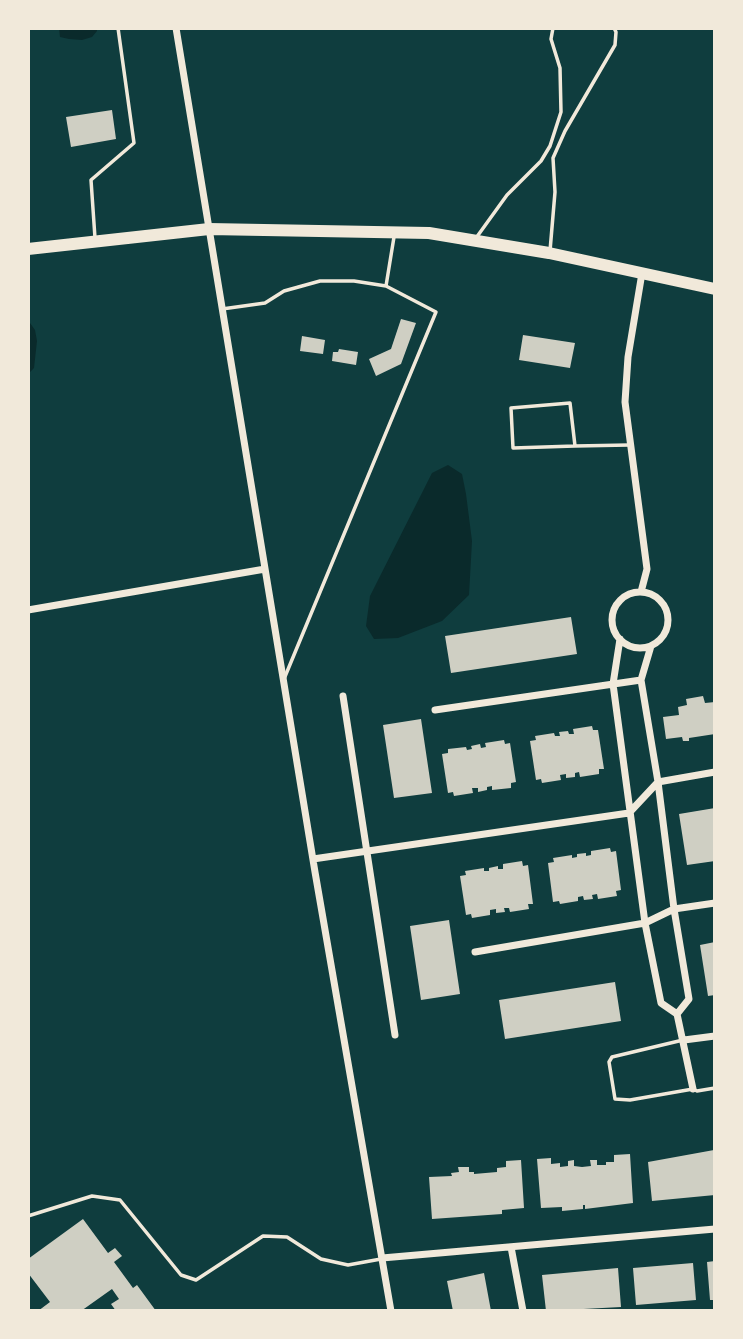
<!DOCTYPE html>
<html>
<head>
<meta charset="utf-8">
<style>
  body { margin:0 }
  #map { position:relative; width:743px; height:1339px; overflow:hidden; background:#0f3d3e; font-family:Overpass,sans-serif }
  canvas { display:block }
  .frame { position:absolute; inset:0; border:30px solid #f1e9da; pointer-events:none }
</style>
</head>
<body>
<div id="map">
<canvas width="743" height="1339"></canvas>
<div class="frame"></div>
</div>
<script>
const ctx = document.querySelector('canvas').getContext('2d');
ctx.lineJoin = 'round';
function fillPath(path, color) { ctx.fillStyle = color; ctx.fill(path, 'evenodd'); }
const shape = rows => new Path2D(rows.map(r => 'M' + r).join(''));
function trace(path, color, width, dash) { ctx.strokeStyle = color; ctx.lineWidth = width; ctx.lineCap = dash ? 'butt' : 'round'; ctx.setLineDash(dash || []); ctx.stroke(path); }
const water = shape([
  [59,28,97,28,97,31,92,37,82,40,69,39,60,37],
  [30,323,35,330,37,341,34,368,28,374,28,324],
  [448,465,462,474,466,494,472,541,469,595,442,621,398,638,374,639,366,626,370,596,432,473]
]);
const building = shape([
  [112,110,116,139,71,147,66,117],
  [401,319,416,323,401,364,376,376,369,359,391,349],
  [523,335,575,343,570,368,519,360],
  [302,336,325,340,323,354,300,351],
  [339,349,358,352,356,365,332,361,333,352,338,352],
  [571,617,577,654,451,673,445,636],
  [703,696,705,703,715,702,715,734,689,738,689,741,683,741,682,737,666,739,663,717,679,715,678,707,687,705,686,699],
  [421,719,432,793,394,798,383,725],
  [592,726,593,730,598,730,604,769,599,769,599,774,580,777,579,772,575,773,575,777,566,778,566,774,560,775,561,780,542,783,541,779,536,780,530,741,536,740,535,736,554,733,555,736,560,736,559,732,568,731,569,734,574,734,573,729],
  [504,740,505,744,510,743,516,782,511,783,511,788,492,790,492,786,487,787,487,790,478,792,478,788,472,788,473,793,454,796,453,792,448,793,442,754,448,753,448,749,466,747,467,750,472,749,471,746,480,744,481,748,486,747,485,743],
  [715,808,715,861,687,865,679,814],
  [610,848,611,852,616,851,621,890,616,891,617,896,598,899,597,894,592,895,593,899,584,900,583,896,578,897,578,901,560,904,559,901,553,902,548,863,554,862,553,858,572,855,572,858,577,857,577,854,586,853,586,856,591,855,591,851],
  [522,861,523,866,528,865,533,904,528,904,529,909,510,912,509,908,504,908,505,912,496,913,496,909,490,910,490,915,472,918,471,914,466,915,460,876,466,875,465,871,484,868,484,871,489,871,489,868,498,866,498,869,503,869,503,864],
  [449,920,460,994,421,1000,410,926],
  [715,942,715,995,708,996,700,945],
  [615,982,621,1021,505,1039,499,1000],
  [714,1150,715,1195,652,1201,648,1162],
  [630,1154,633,1203,585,1209,585,1205,583,1205,583,1209,562,1211,562,1207,541,1208,537,1159,551,1158,551,1164,560,1163,560,1167,568,1166,568,1161,574,1160,574,1166,582,1167,591,1166,590,1160,597,1160,597,1165,606,1165,606,1162,614,1162,614,1155],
  [521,1160,524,1208,502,1210,502,1214,432,1219,429,1177,452,1176,451,1173,459,1172,458,1167,469,1167,469,1172,474,1172,474,1174,497,1172,497,1168,506,1167,506,1161],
  [83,1219,108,1253,115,1248,122,1256,114,1262,133,1288,137,1285,156,1311,116,1311,111,1304,119,1299,112,1289,81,1311,38,1311,50,1302,28,1273,28,1259],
  [715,1261,715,1300,710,1300,707,1262],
  [693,1263,696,1300,636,1305,633,1268],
  [618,1268,621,1307,546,1311,542,1275],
  [484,1273,491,1311,453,1311,447,1281]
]);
const service = shape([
  [95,238,91,180,134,143,118,28],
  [476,238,507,195,541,161,550,146,561,112,560,68,551,39,553,28],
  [550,251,555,192,553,158,565,131,615,45,616,32,614,28],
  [222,309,265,303,284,291,320,281,354,281,386,286,394,237],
  [575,446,513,448,511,408,570,403,575,446,629,445],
  [284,679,436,312,386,286],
  [683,1040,612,1057,609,1062,615,1099,630,1100,693,1089,697,1091,715,1088],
  [28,1216,92,1196,120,1200,181,1275,196,1280,263,1236,287,1237,321,1259,348,1265,381,1259]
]);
const minor = shape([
  [176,28,315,872,391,1311],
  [641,592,647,569,625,402,628,357,642,273],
  '612 620a28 28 0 1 1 56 0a28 28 0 1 1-56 0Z',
  [28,610,265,569],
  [620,639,613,684,645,923,661,1003,677,1014,693,1089],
  [651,646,641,680,658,782,674,909,689,999,677,1014],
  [343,696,395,1035],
  [435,710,641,680],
  [313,859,629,813,658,782,715,772],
  [475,952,645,923,674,909,715,903],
  [684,1040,715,1036],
  [511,1247,523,1311],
  [382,1258,715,1229]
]);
const primary = shape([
  [28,249,209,229,429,233,549,253,715,289]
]);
fillPath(water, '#0a2a2b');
fillPath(building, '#cfcfc3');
trace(service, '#f1e9da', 3.5);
trace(minor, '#f1e9da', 7);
trace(primary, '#f1e9da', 12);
</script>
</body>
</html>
